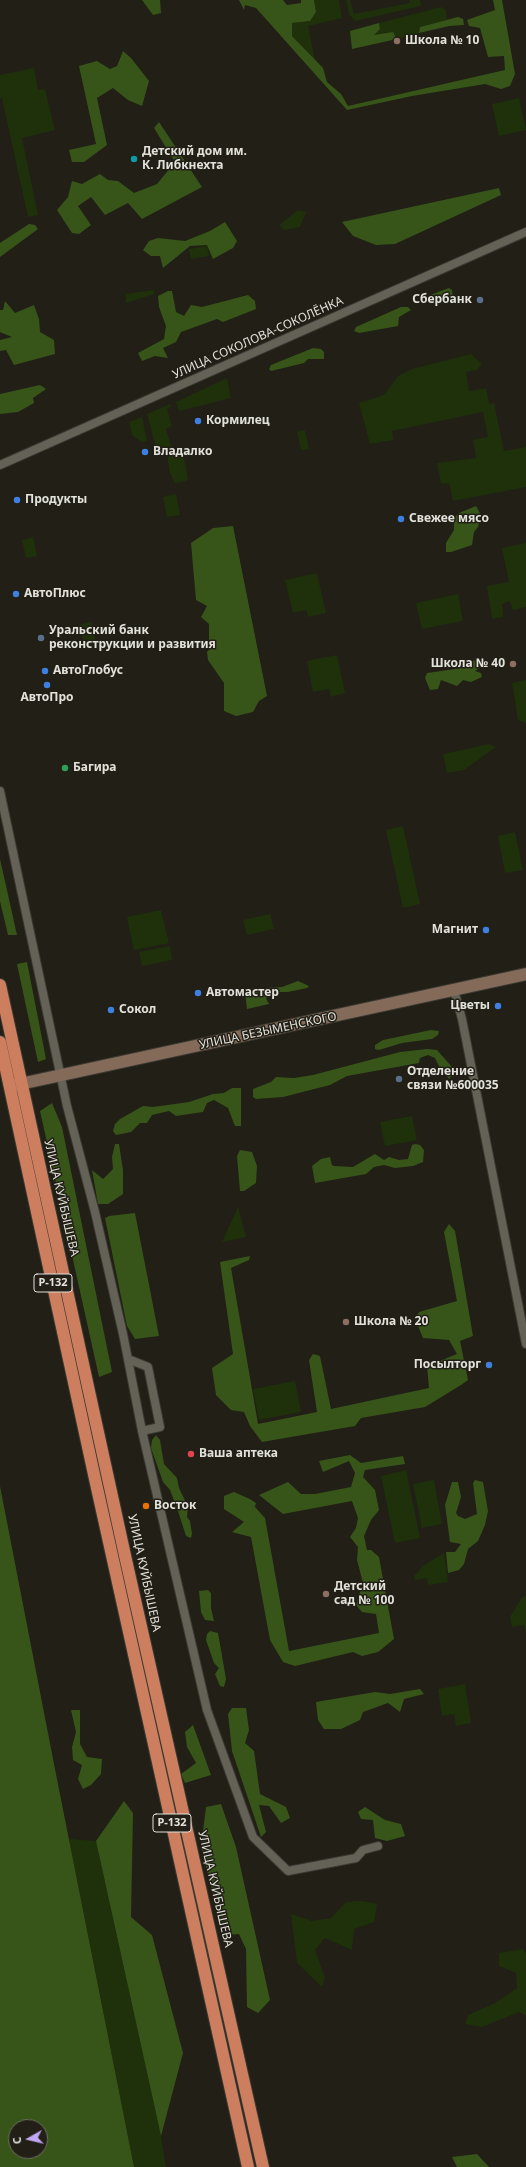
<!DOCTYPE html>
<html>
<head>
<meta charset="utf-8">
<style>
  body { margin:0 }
  #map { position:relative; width:526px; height:2167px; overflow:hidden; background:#211f16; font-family:"Noto Sans",sans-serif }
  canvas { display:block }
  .north { position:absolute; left:8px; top:2119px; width:40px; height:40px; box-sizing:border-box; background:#211f16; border:1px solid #6e6d64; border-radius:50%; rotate:262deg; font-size:11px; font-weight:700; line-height:16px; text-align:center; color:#e2e1da }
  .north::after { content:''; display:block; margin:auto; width:14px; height:18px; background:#c2a8f2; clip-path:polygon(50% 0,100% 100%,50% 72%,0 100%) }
</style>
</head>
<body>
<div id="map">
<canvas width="526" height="2167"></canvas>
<div class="north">С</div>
</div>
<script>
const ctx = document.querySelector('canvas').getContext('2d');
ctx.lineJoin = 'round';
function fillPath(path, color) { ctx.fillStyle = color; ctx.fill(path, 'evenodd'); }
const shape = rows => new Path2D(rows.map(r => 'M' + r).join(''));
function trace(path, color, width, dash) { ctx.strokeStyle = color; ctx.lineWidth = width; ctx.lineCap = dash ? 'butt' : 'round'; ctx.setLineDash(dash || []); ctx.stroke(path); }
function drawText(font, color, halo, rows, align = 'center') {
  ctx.font = font + ' "Noto Sans",sans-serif'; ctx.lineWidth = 3; ctx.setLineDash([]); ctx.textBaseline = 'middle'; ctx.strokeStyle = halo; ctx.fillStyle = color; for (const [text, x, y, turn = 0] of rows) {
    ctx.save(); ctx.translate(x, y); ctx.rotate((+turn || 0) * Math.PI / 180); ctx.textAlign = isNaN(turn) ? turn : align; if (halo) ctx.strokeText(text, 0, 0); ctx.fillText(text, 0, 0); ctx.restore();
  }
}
const green = shape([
  [314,0,339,0,342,18,308,26,315,60,292,36,292,23,310,21,316,12],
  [346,0,350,0,354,14,410,3,410,0,420,0,421,6,355,21,349,14],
  [441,7,446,10,447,20,420,27,419,33,397,39,393,32,373,36,380,29,379,23],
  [34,68,38,90,45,89,55,130,22,138,38,215,28,217,2,98,0,98,0,75],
  [519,98,526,130,499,136,492,104],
  [298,210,306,212,300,227,284,230,279,225],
  [207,246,209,256,191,259,189,249],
  [154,290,154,294,126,303,126,294],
  [471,354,482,364,477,370,466,372,469,391,486,388,489,404,494,403,504,451,526,447,526,487,453,501,449,483,441,484,437,463,476,458,473,440,488,437,483,412,392,431,393,440,370,444,359,403,384,395,398,376,412,369],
  [227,378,231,398,179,411,176,402],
  [170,404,171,407,167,409,172,426,166,429,172,449,183,454,188,479,186,481,175,483,170,473,167,455,158,452,156,448,147,414],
  [142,417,147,441,142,442,132,435,129,422],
  [305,430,309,449,301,450,297,432],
  [176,494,180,515,167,517,163,497],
  [33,537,37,556,26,558,22,540],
  [526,543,526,607,513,610,510,601,502,604,503,617,492,619,487,586,509,582,502,548],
  [317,573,326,613,308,617,306,610,293,613,285,580],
  [458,594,463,621,422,629,416,603],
  [91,622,97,645,85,648,79,625],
  [337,655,345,693,331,697,329,689,313,692,307,661],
  [526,680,526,723,518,720,512,683],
  [489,744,496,747,464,770,447,773,443,754],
  [403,826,420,904,403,908,386,830],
  [515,832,523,870,505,873,498,836],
  [161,910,169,943,134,950,127,917],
  [270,914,274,929,247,935,243,920],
  [170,946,172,960,142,966,139,952],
  [412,1116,417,1140,385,1146,380,1122],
  [238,1207,246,1237,222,1242],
  [295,1381,301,1412,259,1420,253,1389],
  [406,1470,420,1538,395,1543,381,1476],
  [434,1480,442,1524,422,1528,413,1484],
  [444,1553,448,1582,428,1585,427,1578,415,1580,414,1576,424,1565],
  [526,1596,526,1632,524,1625,512,1627,510,1617,522,1597],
  [465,1684,471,1723,456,1726,454,1714,442,1716,438,1689],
  [69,1839,96,1841,161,2136,166,2167,134,2167],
  [362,1901,377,1904,374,1922,354,1929,352,1950,325,1938,315,1950,325,1978,322,1987,297,1963,291,1914,312,1921,331,1918,346,1902],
  [523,1949,526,1953,526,2016,519,2012,482,2027,465,2024,468,2015,495,2003,517,1988,516,1973,499,1966,499,1953]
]);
const forest = shape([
  [142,0,160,0,161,13,153,15],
  [239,0,283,0,287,5,301,3,301,0,314,0,316,12,310,21,292,23,292,36,323,68,327,82,341,94,348,106,505,70,504,56,488,57,480,28,469,26,467,20,495,10,493,0,502,0,515,74,510,86,501,89,485,84,412,96,347,110,256,8,245,5,244,10],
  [458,17,463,19,464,25,449,26,419,33,420,27],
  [379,23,380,29,374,35,393,32,397,39,352,49,350,31],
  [123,51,131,58,149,81,142,106,128,100,113,88,97,98,107,145,84,162,72,162,69,150,96,144,79,66,97,61,110,69,117,66],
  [159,122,202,187,142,219,128,203,105,215,91,197,78,206,91,225,79,234,72,233,57,210,68,197,72,181,82,184,100,174,108,180,118,181,134,193,157,184,175,162,154,128],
  [499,188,501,195,395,244,376,245,353,236,342,222],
  [225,222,237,241,233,248,213,259,207,245,190,246,163,268,160,256,151,256,143,250,149,241,158,238,185,241,210,231],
  [29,224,35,225,38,229,0,257,0,243],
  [449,288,452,290,453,298,446,301,433,299,426,301,430,295],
  [168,291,172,291,176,312,184,316,191,305,202,307,248,295,255,301,256,309,223,322,217,319,181,332,176,342,163,348,168,358,155,356,142,361,138,353,164,339,166,326,159,307,158,296],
  [5,301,15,313,34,305,39,319,40,332,54,340,55,354,14,365,6,350,0,351,0,340,12,337,0,332,0,310,3,310],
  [401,307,408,307,411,310,399,317,398,326,359,333,354,331,356,327],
  [313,348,321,349,324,352,324,359,308,359,304,363,271,371,269,369,271,365],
  [40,385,46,389,33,398,34,403,18,412,0,414,0,394],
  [476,506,481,515,478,527,474,532,472,545,451,552,446,552,446,543,454,530,454,518,459,513],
  [233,526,267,696,259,701,253,712,236,716,224,711,224,683,208,660,207,652,212,646,209,639,209,624,201,617,207,606,196,600,191,543,213,528],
  [475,660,481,660,479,668,475,671,481,673,482,677,471,682,463,680,457,686,441,680,438,689,430,690,425,678,427,673,462,668],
  [0,859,17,935,8,935,0,901],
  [27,962,46,1059,38,1062,17,964],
  [298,981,309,986,307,988,288,992,274,992,266,998,269,1004,247,1009,245,992,249,989,282,987],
  [431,1030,439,1031,438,1035,432,1039,402,1043,379,1050,375,1049,375,1045,383,1040],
  [427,1049,437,1050,452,1067,454,1073,449,1079,440,1068,435,1058,428,1055,420,1058,419,1063,347,1076,330,1085,283,1097,256,1099,253,1097,253,1089,271,1082,276,1077,294,1078,313,1075,400,1052],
  [232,1088,241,1088,241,1126,235,1126,228,1108,214,1100,207,1103,203,1112,176,1116,169,1111,152,1115,147,1123,140,1123,131,1132,116,1135,113,1131,115,1124,120,1119,143,1106,153,1107,189,1102,213,1094,224,1093],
  [52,1103,62,1127,112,1372,99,1377,40,1111],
  [115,1144,119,1144,123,1170,123,1194,108,1204,98,1204,92,1170,103,1179,113,1169,112,1157],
  [415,1144,420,1145,424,1150,423,1162,413,1166,395,1168,384,1165,374,1167,366,1174,315,1183,312,1166,321,1159,330,1157,332,1165,334,1166,353,1167,375,1154,384,1160,389,1157,399,1160,408,1159,412,1145],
  [240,1150,252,1152,257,1166,256,1183,244,1191,240,1191,237,1156],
  [135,1213,159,1336,135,1339,127,1326,105,1218,109,1216],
  [449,1224,455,1231,473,1336,460,1341,468,1380,461,1385,425,1407,361,1418,355,1426,262,1442,250,1426,244,1412,231,1410,216,1395,212,1368,233,1354,220,1262,250,1256,249,1260,231,1268,258,1424,317,1412,309,1360,313,1354,320,1356,331,1409,429,1388,427,1366,457,1354,449,1340,423,1338,415,1319,419,1312,457,1301,444,1232],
  [156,1435,160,1440,164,1464,177,1478,179,1488,188,1507,187,1517,190,1521,192,1534,191,1538,186,1536,178,1511,170,1490,163,1482,151,1448,152,1440],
  [350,1455,361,1463,403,1456,405,1464,365,1470,363,1477,375,1490,379,1510,371,1520,364,1536,367,1550,371,1550,379,1557,394,1639,378,1652,362,1656,353,1652,295,1666,283,1662,270,1640,251,1537,232,1532,244,1522,224,1509,224,1496,234,1492,250,1499,256,1503,255,1507,265,1518,289,1651,379,1633,376,1614,362,1612,356,1605,363,1583,357,1560,358,1547,350,1537,356,1528,358,1518,352,1501,283,1514,259,1495,288,1482,301,1494,315,1494,351,1487,355,1473,349,1461,323,1472,319,1461],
  [475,1480,483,1482,488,1511,485,1525,478,1541,468,1549,464,1564,459,1570,448,1573,446,1552,455,1552,461,1544,450,1542,445,1505,452,1482,458,1482,461,1497,456,1513,458,1516,465,1519,477,1514,473,1483],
  [0,1486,54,1764,134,2167,0,2167],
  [16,2127,40,2127,40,2151,16,2151],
  [208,1590,211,1593,211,1608,214,1621,205,1620,201,1612,199,1591],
  [210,1631,218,1633,226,1679,224,1687,220,1686,215,1674,219,1668,214,1663,206,1640,207,1634],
  [420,1689,424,1694,404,1699,400,1712,388,1703,363,1712,360,1720,341,1729,324,1729,318,1720,316,1702,375,1692,390,1694],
  [232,1708,246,1708,249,1730,245,1743,254,1751,260,1794,286,1807,290,1818,281,1823,269,1806,259,1805,266,1832,261,1837,232,1751,228,1714],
  [71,1710,80,1710,80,1744,87,1757,102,1759,101,1774,91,1785,83,1789,78,1779,82,1765,73,1760,72,1747,76,1732],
  [193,1725,211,1775,185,1783,181,1774,196,1763,187,1747,185,1732],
  [124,1801,133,1813,131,1917,152,1935,183,2053,161,2136,96,1841],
  [221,1804,236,1847,270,2000,258,2013,247,2007,246,1949,239,1934,227,1935,219,1917,201,1847,206,1807],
  [365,1807,385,1820,401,1824,405,1836,387,1841,375,1838,373,1820,361,1819,358,1812],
  [477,2154,489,2167,457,2167,452,2157]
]);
const street = shape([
  [0,465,526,232],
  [0,791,67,1106,95,1212,123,1334,142,1431,207,1710,253,1837,288,1871,356,1858,363,1850,378,1846],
  [454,990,462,1019,526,1344],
  [128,1359,148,1367,160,1427,142,1431]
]);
const secondary = shape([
  [11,1086,526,974]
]);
const highway = shape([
  [0,985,126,1560,263,2167],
  [0,1042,95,1479,248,2167]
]);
const markers = [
  [397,41,4,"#8d6e63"],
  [134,159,4,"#0f9aa8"],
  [480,300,4,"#5c6f8a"],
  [198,421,4,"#3f7fe0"],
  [145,452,4,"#3f7fe0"],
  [17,500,4,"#3f7fe0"],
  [401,519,4,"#3f7fe0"],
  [16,594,4,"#3f7fe0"],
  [41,638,4,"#5c6f8a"],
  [513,664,4,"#8d6e63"],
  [45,671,4,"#3f7fe0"],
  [47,685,4,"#3f7fe0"],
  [65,768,4,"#2e9e5b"],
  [486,930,4,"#3f7fe0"],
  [198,993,4,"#3f7fe0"],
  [498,1006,4,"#3f7fe0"],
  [111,1010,4,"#3f7fe0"],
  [399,1079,4,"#5c6f8a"],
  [346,1322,4,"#8d6e63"],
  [489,1365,4,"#3f7fe0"],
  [191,1454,4,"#e0444e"],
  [146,1506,4,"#e8710a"],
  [326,1594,4,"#8d6e63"]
];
const shields = [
  [53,1283,38],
  [172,1823,38]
];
const shieldNames = [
  ["Р-132",53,1283],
  ["Р-132",172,1823]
];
const poiNames = [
  ["Школа № 10",405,41],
  ["Детский дом им.",142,152],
  ["К. Либкнехта",142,166],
  ["Сбербанк",472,300,"right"],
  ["Кормилец",206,421],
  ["Владалко",153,452],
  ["Продукты",25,500],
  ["Свежее мясо",409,519],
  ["АвтоПлюс",24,594],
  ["Уральский банк",49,631],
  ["реконструкции и развития",49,645],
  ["Школа № 40",505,664,"right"],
  ["АвтоГлобус",53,671],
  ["АвтоПро",47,698,"center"],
  ["Багира",73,768],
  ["Магнит",478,930,"right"],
  ["Автомастер",206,993],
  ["Цветы",490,1006,"right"],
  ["Сокол",119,1010],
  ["Отделение",407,1072],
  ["связи №600035",407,1086],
  ["Школа № 20",354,1322],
  ["Посылторг",481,1365,"right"],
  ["Ваша аптека",199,1454],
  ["Восток",154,1506],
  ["Детский",334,1587],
  ["сад № 100",334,1601]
];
const streetNames = [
  ["УЛИЦА СОКОЛОВА-СОКОЛЁНКА",258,338,-24],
  ["УЛИЦА БЕЗЫМЕНСКОГО",268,1031,-12],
  ["УЛИЦА КУЙБЫШЕВА",61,1198,77],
  ["УЛИЦА КУЙБЫШЕВА",144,1573,78],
  ["УЛИЦА КУЙБЫШЕВА",215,1889,77]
];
fillPath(green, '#1e310b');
fillPath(forest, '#375519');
trace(street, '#3a3932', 10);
trace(secondary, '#3a3932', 14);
trace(highway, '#3a3932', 14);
trace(street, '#646257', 8);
trace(secondary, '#836a59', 12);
trace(highway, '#cc7e5e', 12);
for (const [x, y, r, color] of markers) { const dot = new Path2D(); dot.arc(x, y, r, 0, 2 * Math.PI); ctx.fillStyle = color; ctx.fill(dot); trace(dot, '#211f16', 1.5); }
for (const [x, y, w] of shields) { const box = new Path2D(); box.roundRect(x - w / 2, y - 9, w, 18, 3); ctx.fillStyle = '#211f16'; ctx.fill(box); trace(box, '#e2e1da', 1); }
drawText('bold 11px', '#e2e1da', null, shieldNames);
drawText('bold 12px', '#e2e1da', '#211f16', poiNames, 'left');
drawText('12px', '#e2e1da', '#211f16', streetNames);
</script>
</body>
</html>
